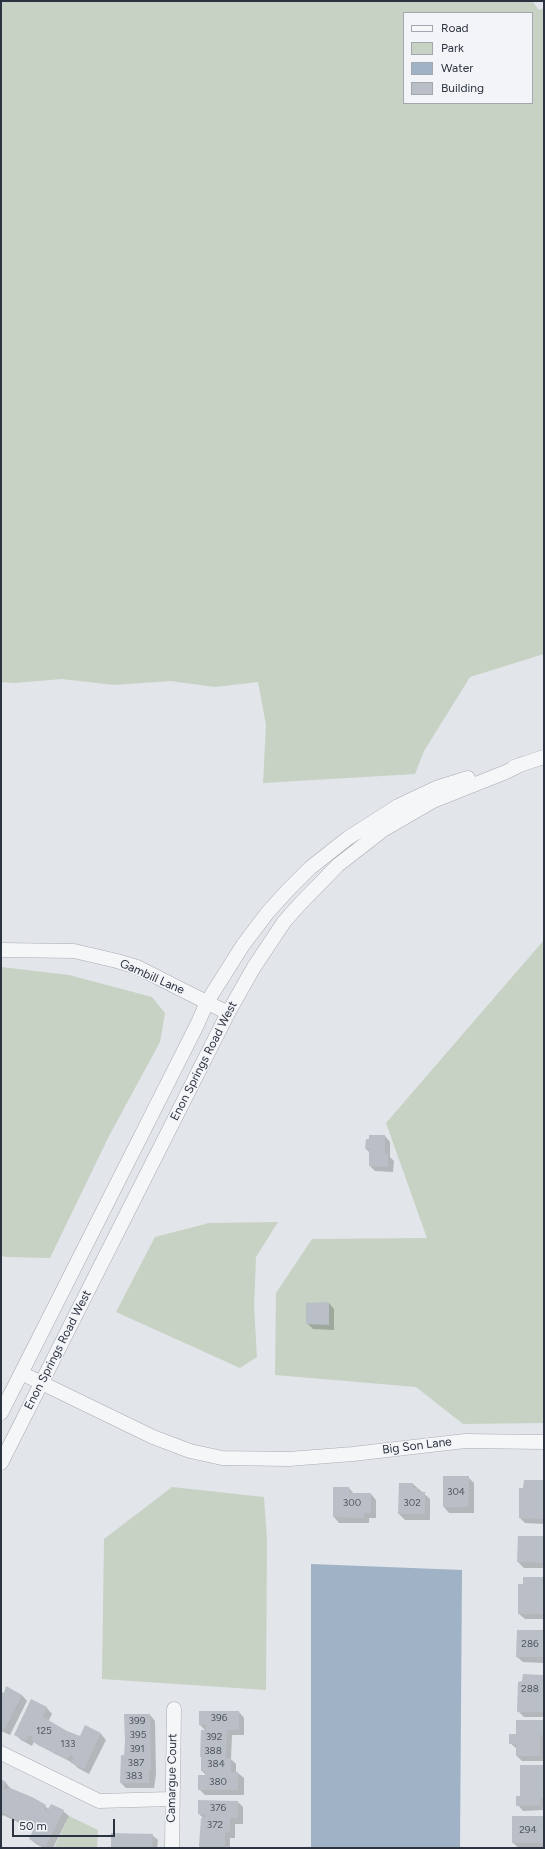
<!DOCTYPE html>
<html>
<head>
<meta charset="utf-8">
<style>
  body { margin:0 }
  #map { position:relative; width:545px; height:1849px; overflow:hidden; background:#e2e5e9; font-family:Figtree,sans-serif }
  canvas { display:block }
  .frame { position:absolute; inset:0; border:2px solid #2c3340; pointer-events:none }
  .legend { position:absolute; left:403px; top:12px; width:130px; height:92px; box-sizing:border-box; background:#f2f4f7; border:1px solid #a3a7ae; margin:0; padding:5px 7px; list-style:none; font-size:12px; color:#2c3340 }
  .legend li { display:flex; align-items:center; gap:8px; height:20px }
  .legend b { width:20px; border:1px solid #a3a7ae }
  .scale { position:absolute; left:12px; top:1819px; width:103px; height:18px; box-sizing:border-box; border:2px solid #2c3340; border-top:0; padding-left:5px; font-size:12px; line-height:14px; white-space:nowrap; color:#2c3340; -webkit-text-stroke:3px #f2f4f7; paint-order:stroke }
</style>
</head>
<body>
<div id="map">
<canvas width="545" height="1849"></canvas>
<div class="frame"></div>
<ul class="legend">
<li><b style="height:5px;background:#f5f6f8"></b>Road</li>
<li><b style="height:11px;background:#c7d2c4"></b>Park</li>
<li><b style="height:11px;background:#a0b2c6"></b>Water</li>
<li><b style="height:11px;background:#babec6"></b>Building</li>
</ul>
<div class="scale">50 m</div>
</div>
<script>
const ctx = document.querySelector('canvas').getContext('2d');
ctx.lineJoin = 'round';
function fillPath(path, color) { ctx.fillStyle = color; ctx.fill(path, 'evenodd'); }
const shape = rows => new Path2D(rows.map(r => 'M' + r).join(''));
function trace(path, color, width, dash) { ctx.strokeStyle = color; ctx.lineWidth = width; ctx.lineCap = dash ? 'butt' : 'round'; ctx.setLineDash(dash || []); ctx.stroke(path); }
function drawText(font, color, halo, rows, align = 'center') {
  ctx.font = font + ' Figtree,sans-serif'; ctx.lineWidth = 3; ctx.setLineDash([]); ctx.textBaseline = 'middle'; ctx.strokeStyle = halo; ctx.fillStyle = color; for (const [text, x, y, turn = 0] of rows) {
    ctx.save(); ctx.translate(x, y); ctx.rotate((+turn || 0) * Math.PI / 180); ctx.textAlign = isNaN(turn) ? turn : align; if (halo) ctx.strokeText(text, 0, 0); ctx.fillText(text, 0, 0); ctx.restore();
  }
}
const green = shape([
  [1,1,532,1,539,10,544,8,544,654,470,677,424,751,415,774,263,783,266,725,258,682,215,687,170,681,114,685,62,679,15,683,1,682],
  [404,13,532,13,532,103,404,103],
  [544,940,544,1423,463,1424,416,1387,275,1375,276,1293,312,1239,427,1238,386,1123],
  [1,967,69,975,152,997,165,1013,160,1042,109,1136,50,1258,7,1257,1,1256],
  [278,1222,256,1257,254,1306,257,1357,240,1368,116,1312,155,1237,209,1223],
  [172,1487,264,1497,267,1539,266,1690,102,1679,104,1539],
  [69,1816,98,1830,97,1848,54,1848]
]);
const water = shape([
  [311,1564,462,1570,460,1848,311,1848]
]);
const shadow = shape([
  [385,1136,390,1142,390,1157,394,1161,393,1172,375,1171,370,1166,370,1153,366,1149],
  [329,1303,334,1309,334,1330,313,1329,307,1323],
  [468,1477,474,1483,474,1513,449,1513,444,1507],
  [544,1481,544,1524,525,1523,520,1518,524,1489],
  [413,1484,430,1499,430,1520,405,1520,399,1514],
  [349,1488,354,1494,371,1494,376,1500,376,1518,369,1518,369,1523,339,1523,334,1517],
  [544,1537,544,1568,524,1568,518,1562],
  [524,1578,544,1578,544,1619,525,1619,519,1614],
  [544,1631,544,1663,523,1662,517,1657],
  [542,1676,544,1677,544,1717,524,1717,518,1711],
  [1,1693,5,1695,22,1695,27,1701,10,1735,1,1731],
  [32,1701,47,1708,52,1714,48,1722,67,1732,80,1737,85,1727,101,1734,106,1740,89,1774,78,1768,73,1763,38,1745,34,1742,32,1746,21,1740,15,1734],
  [239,1712,244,1718,244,1735,232,1735,231,1759,236,1764,236,1773,238,1773,244,1778,244,1795,205,1795,199,1789,207,1776,202,1771,206,1731,200,1725],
  [150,1715,155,1721,156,1775,154,1788,126,1788,121,1783,125,1756],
  [544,1721,544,1761,522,1761,517,1756,517,1749,510,1743,517,1735],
  [544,1766,544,1810,523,1811,518,1805,521,1797],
  [1,1780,6,1783,11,1789,45,1806,49,1810,63,1811,69,1816,53,1848,44,1848,36,1844,30,1839,34,1830,3,1815,1,1818],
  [238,1802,243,1807,243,1824,235,1824,235,1838,230,1838,230,1848,201,1848,204,1819,199,1814],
  [543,1817,544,1848,519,1848,513,1843],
  [152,1835,158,1840,157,1848,112,1848]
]);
const building = shape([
  [369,1135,385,1135,385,1154,388,1154,388,1167,369,1166,369,1149,365,1149,366,1139,369,1139],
  [329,1302,329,1325,306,1324,306,1303],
  [443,1476,469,1476,468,1507,443,1507],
  [524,1480,544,1480,544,1519,519,1518,519,1488,523,1488],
  [399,1483,413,1483,413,1488,418,1488,418,1492,425,1492,425,1514,398,1514],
  [333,1487,349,1487,349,1493,371,1493,371,1513,364,1513,364,1518,333,1517],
  [518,1536,544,1536,544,1563,517,1562],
  [523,1577,543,1577,544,1614,518,1614,518,1584,523,1584],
  [517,1630,544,1630,544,1657,516,1657],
  [523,1674,543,1675,544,1712,517,1712,518,1682,522,1681],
  [6,1686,22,1695,4,1730,1,1728,1,1692,4,1693],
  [31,1699,47,1707,43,1717,67,1731,80,1736,85,1725,101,1733,84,1769,71,1763,74,1757,70,1755,68,1759,55,1754,31,1740,33,1737,29,1735,26,1741,14,1735],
  [199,1711,239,1711,239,1730,227,1730,226,1758,231,1758,231,1772,238,1772,238,1790,198,1790,198,1775,205,1775,205,1771,201,1771,201,1757,200,1757,201,1730,206,1730,206,1725,199,1725],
  [124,1714,150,1714,151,1770,149,1770,149,1783,120,1783,121,1755,124,1755,125,1742],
  [516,1720,544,1720,544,1735,540,1735,540,1756,516,1756,516,1744,509,1744,509,1734,516,1734],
  [520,1765,544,1765,544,1798,540,1798,540,1805,516,1806,516,1796,520,1796],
  [1,1779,6,1782,3,1789,6,1790,8,1787,34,1798,46,1805,44,1809,47,1811,51,1804,64,1810,45,1847,29,1839,34,1828,1,1812],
  [198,1800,238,1801,238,1818,230,1818,230,1832,225,1832,225,1846,230,1846,230,1848,200,1848,199,1846,201,1818,205,1818,205,1814,198,1814],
  [512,1816,543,1816,543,1843,512,1843],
  [111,1833,153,1834,152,1848,111,1848]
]);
const minor = shape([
  [514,767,544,757],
  [1,950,74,951,117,961,137,967,228,1013],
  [21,1373,153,1437,190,1451,222,1458,289,1459,353,1454,465,1441,544,1442],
  [1,1413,197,1025,207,1002,243,945,268,912,288,890,310,868,348,838,398,806,436,788,468,778],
  [1,1463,228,1013,254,967,284,922,299,905,338,865,383,830,433,801,506,772,522,764],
  [1,1753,99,1801,171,1799],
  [172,1848,174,1709]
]);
const numberNames = [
  ["304",456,1492],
  ["300",352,1503],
  ["302",412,1503],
  ["286",530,1644],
  ["288",530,1689],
  ["396",219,1718],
  ["399",137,1721],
  ["125",44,1731],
  ["395",138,1735],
  ["392",214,1737],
  ["133",68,1744],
  ["391",137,1749],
  ["388",213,1751],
  ["387",136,1763],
  ["384",216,1764],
  ["383",134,1776],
  ["380",218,1782],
  ["376",218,1808],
  ["372",215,1825],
  ["294",528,1830]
];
const streetNames = [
  ["Gambill Lane",152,977,24],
  ["Enon Springs Road West",204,1061,-63],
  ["Enon Springs Road West",58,1350,-63],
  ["Big Son Lane",417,1446,-7],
  ["Camargue Court",172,1778,-89]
];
fillPath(green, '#c7d2c4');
fillPath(water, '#a0b2c6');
fillPath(shadow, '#0003');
fillPath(building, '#babec6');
trace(minor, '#a8acb3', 15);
trace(minor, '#f5f6f8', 14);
drawText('10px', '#505662', null, numberNames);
drawText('12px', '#2c3340', '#f2f4f7', streetNames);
</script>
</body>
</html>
